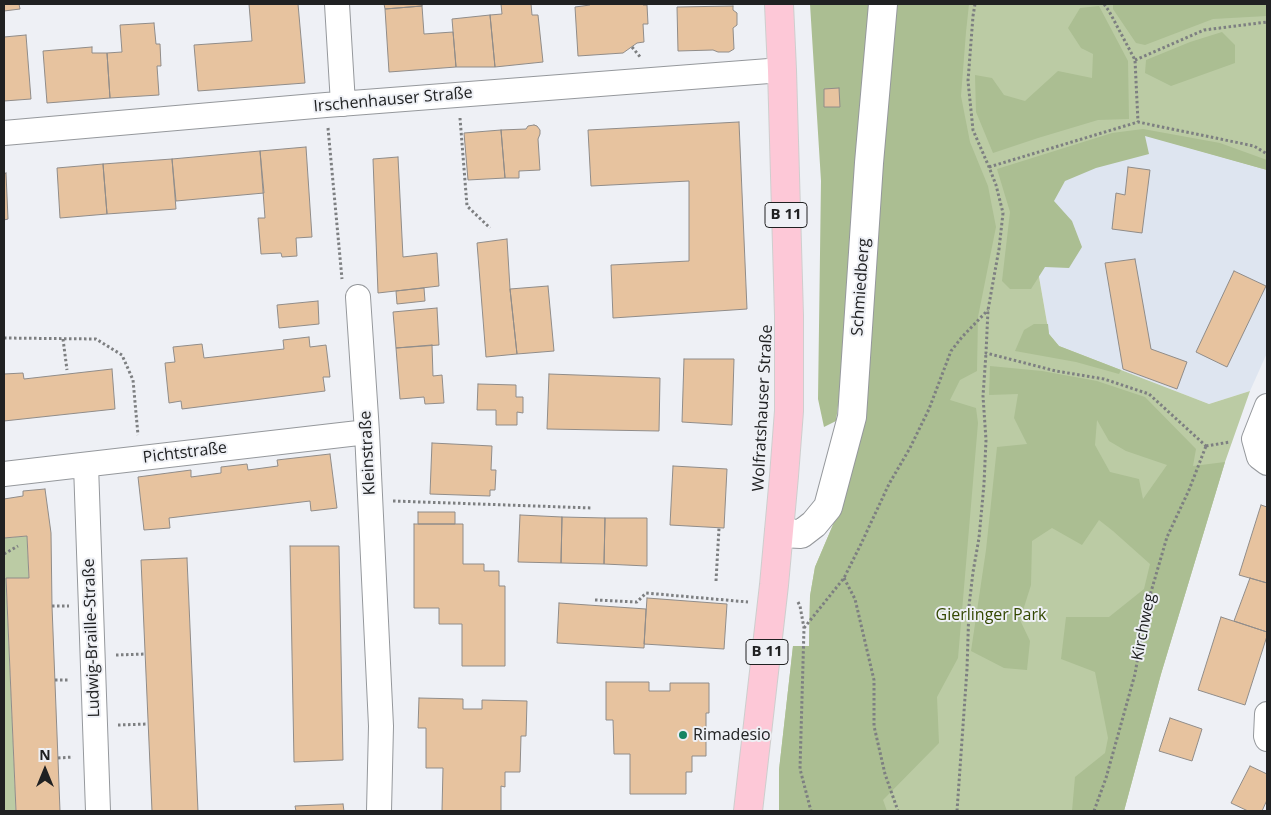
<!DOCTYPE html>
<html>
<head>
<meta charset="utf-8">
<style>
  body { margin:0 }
  #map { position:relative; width:1271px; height:815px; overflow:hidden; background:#eef0f5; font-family:"Open Sans",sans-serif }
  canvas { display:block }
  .frame { position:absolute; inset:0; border:5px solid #202122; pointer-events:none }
  .north { position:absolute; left:20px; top:745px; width:50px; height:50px; -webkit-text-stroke:4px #eef0f5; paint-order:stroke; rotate:0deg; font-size:14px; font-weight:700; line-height:20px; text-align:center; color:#202122 }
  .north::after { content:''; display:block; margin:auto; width:18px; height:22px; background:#202122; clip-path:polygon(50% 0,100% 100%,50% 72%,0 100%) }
</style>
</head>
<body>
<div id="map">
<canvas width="1271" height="815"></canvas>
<div class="frame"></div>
<div class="north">N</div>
</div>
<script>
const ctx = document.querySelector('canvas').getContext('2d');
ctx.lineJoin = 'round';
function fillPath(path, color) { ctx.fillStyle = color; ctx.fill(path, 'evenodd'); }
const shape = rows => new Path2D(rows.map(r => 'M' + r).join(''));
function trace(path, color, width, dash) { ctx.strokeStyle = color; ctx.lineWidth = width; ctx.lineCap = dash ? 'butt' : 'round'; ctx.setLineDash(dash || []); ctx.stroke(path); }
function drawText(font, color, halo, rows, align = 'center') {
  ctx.font = font + ' "Open Sans",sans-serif'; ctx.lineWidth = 4; ctx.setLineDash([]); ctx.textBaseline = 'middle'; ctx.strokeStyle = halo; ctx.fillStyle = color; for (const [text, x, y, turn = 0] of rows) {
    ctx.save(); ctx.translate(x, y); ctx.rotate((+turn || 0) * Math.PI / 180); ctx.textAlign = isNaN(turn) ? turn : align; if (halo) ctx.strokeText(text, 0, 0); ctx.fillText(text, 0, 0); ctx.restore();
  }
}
const built = shape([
  [1144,135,1267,170,1267,353,1250,391,1209,404,1059,346,1049,334,1023,185]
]);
const green = shape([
  [896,4,1267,4,1267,170,1144,135,1023,185,1049,334,1059,346,1209,404,1250,391,1225,462,1161,674,1124,811,779,811,779,770,793,646,809,646,810,596,815,567,841,506],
  [27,536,29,578,6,578,16,811,4,811,4,538]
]);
const forest = shape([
  [810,4,871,4,841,383,836,421,824,427,818,399,821,181],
  [896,4,969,4,966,32,961,96,970,142,988,186,996,227,978,317,977,371,960,380,950,400,976,408,978,423,958,658,937,697,939,743,883,800,887,811,779,811,779,770,793,646,809,646,810,596,815,567,841,506],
  [1113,4,1267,4,1267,16,1213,19,1145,45,1136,43,1113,9],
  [1099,6,1128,61,1129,119,1098,120,1038,138,993,153,976,112,975,75,992,78,1004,95,1025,101,1058,71,1092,78,1093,54,1081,48,1068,28,1080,8],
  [1222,32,1235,45,1235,63,1171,86,1145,73,1146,60,1190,42],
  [1143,129,1220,143,1267,160,1267,170,1145,136,1149,154,1096,168,1065,181,1054,201,1072,221,1082,247,1069,268,1045,267,1031,289,1010,289,1002,281,1010,212,997,169,1112,133],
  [1034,324,1048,324,1049,334,1059,346,1121,370,1119,374,1076,362,1015,351,1024,330],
  [990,366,1042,371,1097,381,1145,397,1196,449,1193,466,1225,462,1161,674,1124,811,1072,811,1075,777,1105,753,1108,738,1095,672,1061,659,1066,617,1109,617,1144,589,1150,564,1113,531,1099,520,1082,545,1052,528,1032,541,1031,585,1020,620,1030,641,1027,670,1004,668,971,651,986,550,997,447,1027,444,1014,418,1018,394,989,395],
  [1097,420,1109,441,1126,451,1167,465,1143,499,1139,479,1110,472,1095,445]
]);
const building = shape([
  [4,4,19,4,20,9,4,11,4,4],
  [249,4,298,4,305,83,198,91,194,45,252,41,249,4],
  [384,4,422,4,422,6,385,9,384,4],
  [501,4,531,4,532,15,538,15,543,62,495,67,490,15,502,14,501,4],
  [590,4,643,4,643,5,647,5,648,24,643,24,644,42,637,43,623,53,578,56,575,7,590,5,590,4],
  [422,6,424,34,453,32,456,67,389,72,385,9,422,6],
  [733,6,733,10,737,13,737,25,733,28,734,49,729,52,718,52,713,50,678,51,677,7,733,6],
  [490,15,495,67,456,67,452,19,490,15],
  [154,23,156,44,160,44,161,66,157,66,159,95,110,98,107,53,122,52,120,25,154,23],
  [26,35,31,99,4,101,4,37,26,35],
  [92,47,92,53,107,53,110,98,47,103,43,51,92,47],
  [839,88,840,107,824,107,824,89,839,88],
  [739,122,747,309,613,318,611,265,689,261,689,181,591,186,588,130,739,122],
  [534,125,537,126,540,130,540,134,538,139,540,170,519,171,519,178,505,178,501,130,526,129,528,126,534,125],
  [501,130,505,178,468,180,464,133,501,130],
  [306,147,312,237,296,238,297,256,282,257,281,253,261,254,258,218,265,218,260,151,306,147],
  [260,151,264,193,176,201,172,159,260,151],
  [398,157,403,257,437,253,439,286,378,293,373,159,398,157],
  [172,159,176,209,107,214,103,164,172,159],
  [103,164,107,214,60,218,57,168,103,164],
  [1128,167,1150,170,1142,233,1112,229,1116,193,1125,195,1128,167],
  [6,173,8,219,4,220,4,174,6,173],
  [507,239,510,289,517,354,486,357,477,243,507,239],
  [1135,259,1151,349,1187,362,1177,389,1123,369,1105,263,1135,259],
  [1234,271,1266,286,1227,367,1196,352,1234,271],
  [548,286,554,351,517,354,510,289,548,286],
  [424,288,425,301,397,304,396,291,424,288],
  [318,301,319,324,279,328,277,305,318,301],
  [437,308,439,345,396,348,393,312,437,308],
  [309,337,310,347,326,345,330,377,323,377,325,391,182,409,181,401,169,403,165,363,175,362,173,347,202,344,204,358,284,349,283,340,309,337],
  [432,345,433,376,442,375,444,403,425,404,424,397,400,399,396,348,432,345],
  [684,359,734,359,732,425,682,422,684,359],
  [112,369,115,409,4,421,4,374,23,373,24,379,112,369],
  [549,374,660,378,659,431,547,429,549,374],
  [478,384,516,385,516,397,523,397,523,413,517,412,517,425,496,425,496,410,477,410,478,384],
  [432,443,492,446,491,470,496,470,495,490,490,490,490,496,430,494,432,443],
  [330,454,337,508,311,511,310,501,169,518,170,528,144,530,138,477,191,470,191,477,221,473,221,467,247,464,248,470,278,466,277,460,330,454],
  [673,466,727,469,724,528,670,525,673,466],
  [45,489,51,533,52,606,60,811,16,811,6,578,29,578,27,536,4,538,4,499,23,496,23,491,45,489],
  [1261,505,1267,507,1267,583,1239,575,1261,505],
  [418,512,455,512,455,524,418,524,418,512],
  [520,515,562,517,561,563,518,562,520,515],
  [562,517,605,518,604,564,561,563,562,517],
  [605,518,647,518,647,566,604,564,605,518],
  [414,524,463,524,463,564,484,564,484,571,499,571,499,586,505,586,505,666,462,666,462,624,439,624,439,608,414,608,414,524],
  [290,546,339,546,343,760,294,762,290,546],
  [187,558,198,811,152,811,141,560,187,558],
  [1250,578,1267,583,1267,632,1234,621,1250,578],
  [647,598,727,604,724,649,644,644,647,598],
  [559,603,646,609,644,648,557,643,559,603],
  [1221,617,1267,632,1267,636,1245,705,1198,690,1221,617],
  [606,682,649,682,649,691,670,691,670,683,709,683,709,713,706,713,706,756,692,756,692,772,686,772,686,794,630,794,630,754,614,754,613,720,606,720,606,682],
  [419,698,463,699,463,709,482,709,482,700,527,701,526,736,521,736,520,772,505,772,505,787,501,786,501,811,442,811,443,768,426,768,426,728,418,728,419,698],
  [1170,718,1202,729,1192,761,1159,751,1170,718],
  [1250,766,1267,774,1267,800,1262,811,1248,811,1231,803,1250,766],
  [343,804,344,811,296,811,295,806,343,804]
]);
const path = shape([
  [975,4,973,16,968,81,973,130,989,167,996,185,1003,213,999,249,988,310,986,353,1056,371,1104,379,1149,394,1206,446],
  [1104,4,1109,11,1135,60,1138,122],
  [632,47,641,58],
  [1135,60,1204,30,1267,22],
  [460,118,467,206,490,228],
  [328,128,342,279],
  [989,167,1138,122,1254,146,1267,154],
  [4,338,96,339,122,355,133,380,138,435],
  [63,339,67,370],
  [1206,446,1230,442],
  [393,501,592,508],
  [4,554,18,546],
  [844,578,855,599,874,680,874,726,885,774,898,811],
  [716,581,719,528],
  [595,600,637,602,646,593,748,602],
  [798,602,800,606,804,628,800,769,811,811],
  [52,606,69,606],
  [804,628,844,578,861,544,889,484,910,448,929,409,951,351,962,337,988,310],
  [116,655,145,654],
  [55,680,69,680],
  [118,725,148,724],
  [58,758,73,757],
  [957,811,967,669,969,606,973,572,979,538,984,484,986,440,983,396,986,353],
  [1094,811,1106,778,1135,674,1146,609,1167,537,1189,490,1206,446]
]);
const street = shape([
  [337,4,343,104],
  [4,133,326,105,782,70],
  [358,297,367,432,381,726,379,811],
  [1267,406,1254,439,1259,457,1267,463],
  [86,465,98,811],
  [4,474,367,432],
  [1267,714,1266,736,1267,739]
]);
const secondary = shape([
  [779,533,801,534,814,524,828,507,852,417,869,163,883,4]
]);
const primary = shape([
  [748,811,774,585,784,476,789,411,789,316,782,70,779,4]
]);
const markers = [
  [683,735,5,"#158563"]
];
const shields = [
  [786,215,42],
  [767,652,42]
];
const shieldNames = [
  ["B 11",786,215],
  ["B 11",767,652]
];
const streetNames = [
  ["Irschenhauser Straße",393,100,-5],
  ["Schmiedberg",861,287,-86],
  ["Wolfratshauser Straße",763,408,-87],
  ["Pichtstraße",185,453,-7],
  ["Kleinstraße",368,453,-93],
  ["Kirchweg",1144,627,-79],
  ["Ludwig-Braille-Straße",92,638,-92]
];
const parkNames = [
  ["Gierlinger Park",991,615]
];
const poiNames = [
  ["Rimadesio",693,735]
];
fillPath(built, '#dee5f0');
fillPath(green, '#bbcba4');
fillPath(forest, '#abbe92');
fillPath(building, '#e7c39f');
trace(building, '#908c89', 1);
trace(street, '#95989c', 26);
trace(secondary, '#95989c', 30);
trace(primary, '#cecece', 30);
trace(path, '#7d7f81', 3, [2.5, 2.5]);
trace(street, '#fff', 24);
trace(secondary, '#fff', 28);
trace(primary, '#fdc8d7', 28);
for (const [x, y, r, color] of markers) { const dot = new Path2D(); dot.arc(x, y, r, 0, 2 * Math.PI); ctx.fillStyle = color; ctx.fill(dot); trace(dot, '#eef0f5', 2); }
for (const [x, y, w] of shields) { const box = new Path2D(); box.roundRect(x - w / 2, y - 12.5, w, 25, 4); ctx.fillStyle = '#eef0f5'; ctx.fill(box); trace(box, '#202122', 1); }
drawText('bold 15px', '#202122', null, shieldNames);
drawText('16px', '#202122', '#eef0f5', streetNames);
drawText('16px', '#344802', '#eef0f5', parkNames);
drawText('16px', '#202122', '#eef0f5', poiNames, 'left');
</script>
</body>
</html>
